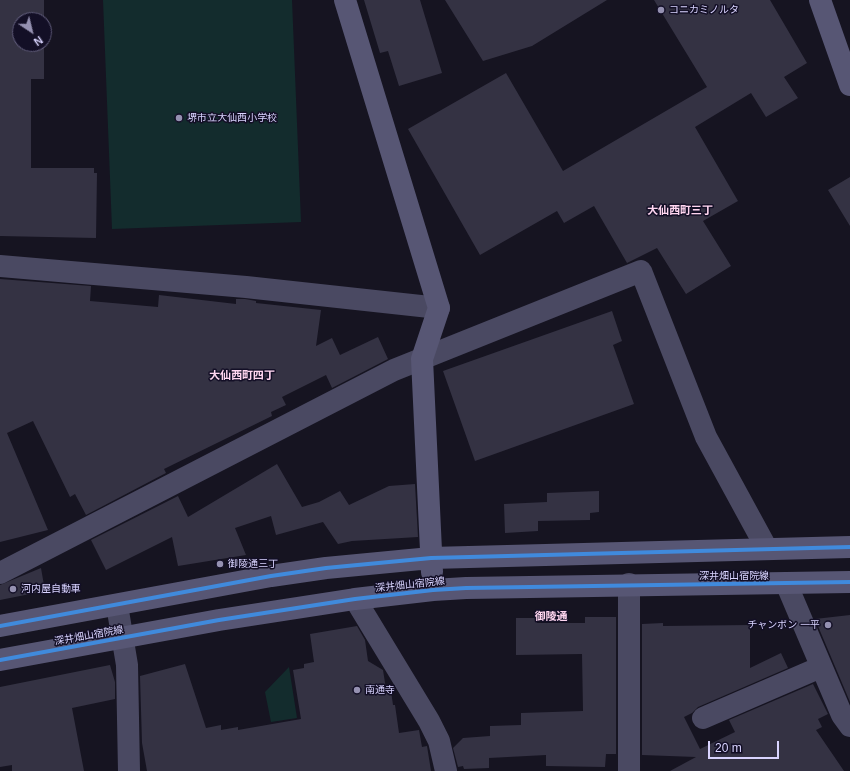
<!DOCTYPE html>
<html>
<head>
<meta charset="utf-8">
<style>
  body { margin:0 }
  #map { position:relative; width:850px; height:771px; overflow:hidden; background:#161421; font-family:Arial,sans-serif }
  canvas { display:block }
  .north { position:absolute; left:12px; top:12px; width:40px; height:40px; box-sizing:border-box; background:#130f26; border:1px solid #625e7d; border-radius:50%; rotate:145deg; font-size:11px; font-weight:700; line-height:16px; text-align:center; color:#d9d4ff }
  .north::after { content:''; display:block; margin:auto; width:14px; height:18px; background:#9591b1; clip-path:polygon(50% 0,100% 100%,50% 72%,0 100%) }
  .scale { position:absolute; left:708px; top:741px; width:71px; height:18px; box-sizing:border-box; border:2px solid #d9d4ff; border-top:0; padding-left:5px; font-size:12px; line-height:14px; white-space:nowrap; color:#d9d4ff; -webkit-text-stroke:3px #130f26; paint-order:stroke }
</style>
</head>
<body>
<div id="map">
<canvas width="850" height="771"></canvas>
<div class="north">N</div>
<div class="scale">20 m</div>
</div>
<script>
const ctx = document.querySelector('canvas').getContext('2d');
ctx.lineJoin = 'round';
function fillPath(path, color) { ctx.fillStyle = color; ctx.fill(path, 'evenodd'); }
const shape = rows => new Path2D(rows.map(r => 'M' + r).join(''));
function trace(path, color, width, dash) { ctx.strokeStyle = color; ctx.lineWidth = width; ctx.lineCap = dash ? 'butt' : 'round'; ctx.setLineDash(dash || []); ctx.stroke(path); }
function drawText(font, color, halo, rows, align = 'center') {
  ctx.font = font + ' Arial,"Noto Sans JP",sans-serif'; ctx.lineWidth = 3; ctx.setLineDash([]); ctx.textBaseline = 'middle'; ctx.strokeStyle = halo; ctx.fillStyle = color; for (const [text, x, y, turn = 0] of rows) {
    ctx.save(); ctx.translate(x, y); ctx.rotate((+turn || 0) * Math.PI / 180); ctx.textAlign = isNaN(turn) ? turn : align; if (halo) ctx.strokeText(text, 0, 0); ctx.fillText(text, 0, 0); ctx.restore();
  }
}
const green = shape([
  [103,0,292,0,301,222,112,229],
  [289,667,297,718,271,722,265,692]
]);
const building = shape([
  [0,0,44,0,44,20,20,20,20,44,44,44,44,79,31,79,31,168,94,168,94,173,97,173,96,238,0,236],
  [364,0,420,0,442,73,399,86,388,51,380,53],
  [445,0,607,0,532,46,483,61],
  [654,0,770,0,807,63,784,77,798,98,766,117,751,93,695,127,738,201,703,221,731,266,686,294,657,248,627,263,594,206,564,223,557,211,480,255,408,129,506,73,563,171,707,87],
  [850,177,850,226,828,190],
  [0,279,91,286,90,301,158,307,159,295,236,304,236,299,245,299,256,301,256,303,321,310,316,346,332,338,340,355,378,337,388,359,332,388,326,375,282,397,286,405,271,412,272,416,164,469,166,473,86,515,75,494,70,497,33,421,7,433,48,530,0,542],
  [612,311,622,341,613,345,634,404,475,461,443,371],
  [277,464,302,507,319,502,340,491,349,505,389,486,415,484,418,537,352,541,338,544,323,522,276,535,271,516,235,528,246,555,178,566,172,537,106,570,91,540,178,496,188,517],
  [599,491,599,512,590,513,590,520,538,521,538,531,505,533,504,504,547,502,547,493],
  [41,568,45,591,0,600,0,585],
  [850,615,850,702,815,619],
  [585,617,616,617,616,754,606,754,605,767,546,766,546,755,489,758,489,768,464,769,463,766,458,767,453,748,463,738,490,736,490,726,521,725,521,713,583,711,582,654,516,655,516,618,537,618,537,623,585,623],
  [663,623,663,626,750,625,750,668,781,653,788,668,698,707,692,713,684,717,700,749,735,732,729,720,813,684,828,714,818,719,822,727,816,730,844,771,670,771,696,757,642,755,642,624],
  [357,626,365,640,368,661,383,670,386,689,391,691,393,705,395,705,399,733,419,730,422,747,427,746,431,771,147,771,142,743,140,676,185,664,206,728,221,725,221,730,238,727,238,730,301,719,293,670,304,668,304,664,314,662,310,634],
  [110,665,115,682,115,699,72,708,84,771,12,771,12,765,0,767,0,687]
]);
const street = shape([
  [0,266,246,287,439,308],
  [0,573,394,370,641,271,706,437,767,549],
  [786,583,842,715,850,726],
  [355,599,429,721,439,741,446,771],
  [117,605,127,665,129,771],
  [703,718,821,667],
  [629,771,629,584]
]);
const secondary = shape([
  [345,0,439,308,422,359,432,572],
  [820,0,850,85],
  [0,626,271,576,326,568,431,558,850,547],
  [0,660,219,620,355,599,433,590,466,588,850,582]
]);
const cycleway = shape([
  [0,626,271,576,326,568,431,558,850,547],
  [0,660,219,620,355,599,433,590,466,588,850,582]
]);
const markers = [
  [661,10,4,"#9591b1"],
  [179,118,4,"#9591b1"],
  [220,564,4,"#9591b1"],
  [13,589,4,"#9591b1"],
  [828,625,4,"#9591b1"],
  [357,690,4,"#9591b1"]
];
const poiNames = [
  ["コニカミノルタ",669,10],
  ["堺市立大仙西小学校",187,118],
  ["御陵通三丁",228,564],
  ["河内屋自動車",21,589],
  ["チャンポン 一平",820,625,"right"],
  ["南通寺",365,690]
];
const streetNames = [
  ["深井畑山宿院線",734,576],
  ["深井畑山宿院線",410,585,-6],
  ["深井畑山宿院線",89,636,-10]
];
const neighbourhoodNames = [
  ["大仙西町三丁",680,211],
  ["大仙西町四丁",242,376],
  ["御陵通",551,617]
];
fillPath(green, '#132c2d');
fillPath(building, '#343243');
trace(street, '#4a4962', 22);
trace(secondary, '#575674', 22);
trace(cycleway, '#408adc', 4);
for (const [x, y, r, color] of markers) { const dot = new Path2D(); dot.arc(x, y, r, 0, 2 * Math.PI); ctx.fillStyle = color; ctx.fill(dot); trace(dot, '#130f26', 1.5); }
drawText('10px', '#d9d4ff', '#130f26', poiNames, 'left');
drawText('10px', '#d9d4ff', '#130f26', streetNames);
drawText('bold 11px', '#ffd6f0', '#130f26', neighbourhoodNames);
</script>
</body>
</html>
